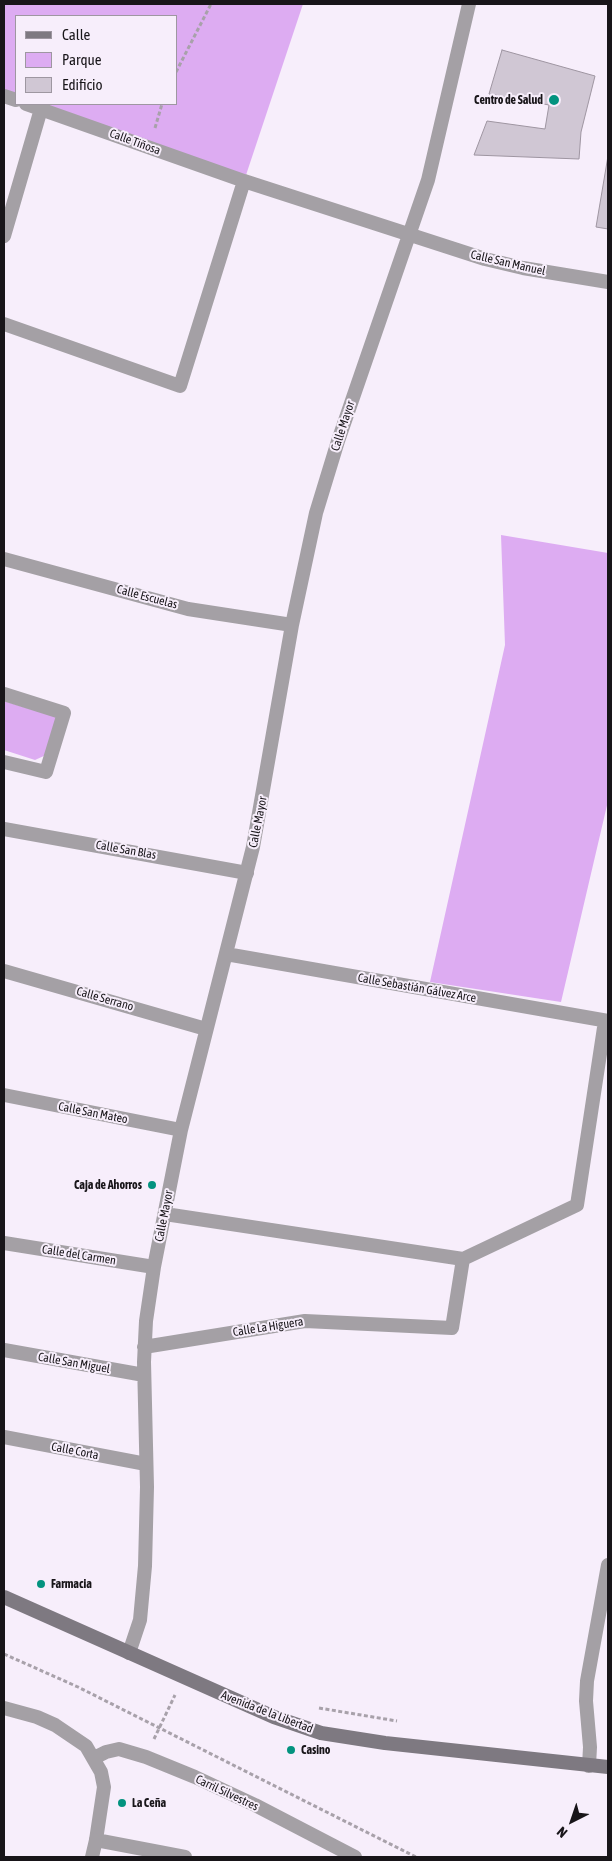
<!DOCTYPE html>
<html>
<head>
<meta charset="utf-8">
<style>
  body { margin:0 }
  #map { position:relative; width:612px; height:1861px; overflow:hidden; background:#f7eefb; font-family:"Asap Condensed",sans-serif }
  canvas { display:block }
  .frame { position:absolute; inset:0; border:5px solid #181519; pointer-events:none }
  .legend { position:absolute; left:15px; top:15px; width:162px; height:90px; box-sizing:border-box; background:#f7eefb; border:1px solid #9e97a1; margin:0; padding:6px 9px; list-style:none; font-size:15px; color:#181519 }
  .legend li { display:flex; align-items:center; gap:10px; height:25px }
  .legend b { width:25px; border:1px solid #9e97a1 }
  .north { position:absolute; left:547px; top:1796px; width:50px; height:50px; -webkit-text-stroke:4px #f7eefb; paint-order:stroke; rotate:221deg; font-size:14px; font-weight:700; line-height:20px; text-align:center; color:#181519 }
  .north::after { content:''; display:block; margin:auto; width:18px; height:22px; background:#181519; clip-path:polygon(50% 0,100% 100%,50% 72%,0 100%) }
</style>
</head>
<body>
<div id="map">
<canvas width="612" height="1861"></canvas>
<div class="frame"></div>
<ul class="legend">
<li><b style="height:6px;background:#7e7981"></b>Calle</li>
<li><b style="height:14px;background:#ddacf2"></b>Parque</li>
<li><b style="height:14px;background:#d0c7d4"></b>Edificio</li>
</ul>
<div class="north">N</div>
</div>
<script>
const ctx = document.querySelector('canvas').getContext('2d');
ctx.lineJoin = 'round';
function fillPath(path, color) { ctx.fillStyle = color; ctx.fill(path, 'evenodd'); }
const shape = rows => new Path2D(rows.map(r => 'M' + r).join(''));
function trace(path, color, width, dash) { ctx.strokeStyle = color; ctx.lineWidth = width; ctx.lineCap = dash ? 'butt' : 'round'; ctx.setLineDash(dash || []); ctx.stroke(path); }
function drawText(font, color, halo, rows, align = 'center') {
  ctx.font = font + ' "Asap Condensed",sans-serif'; ctx.lineWidth = 4; ctx.setLineDash([]); ctx.textBaseline = 'middle'; ctx.strokeStyle = halo; ctx.fillStyle = color; for (const [text, x, y, turn = 0] of rows) {
    ctx.save(); ctx.translate(x, y); ctx.rotate((+turn || 0) * Math.PI / 180); ctx.textAlign = isNaN(turn) ? turn : align; if (halo) ctx.strokeText(text, 0, 0); ctx.fillText(text, 0, 0); ctx.restore();
  }
}
const green = shape([
  [4,4,303,4,244,181,17,104,176,104,176,16,16,16,16,103,4,99],
  [501,535,608,553,608,801,561,1002,430,982,505,645],
  [4,701,56,717,46,755,35,760,4,750]
]);
const building = shape([
  [502,50,595,76,581,132,579,159,474,155,487,121,545,129,549,105,489,94,502,50],
  [608,156,608,229,596,227,608,156]
]);
const path = shape([
  [176,72,211,4],
  [155,128,162,104],
  [4,1654,78,1687,416,1857],
  [319,1708,397,1721],
  [154,1739,175,1695]
]);
const pedestrian = shape([
  [4,829,247,873],
  [4,1437,146,1464]
]);
const minor = shape([
  [4,96,16,100],
  [26,104,244,181,485,259,523,268,608,282],
  [4,236,41,109],
  [4,324,180,386,244,181],
  [4,559,188,609,292,625],
  [4,694,64,713,46,772,4,762],
  [226,954,608,1021],
  [4,971,206,1029],
  [4,1095,181,1130],
  [165,1214,463,1259,577,1205,605,1021],
  [4,1243,154,1267],
  [144,1347,305,1321,452,1328,463,1259],
  [4,1350,144,1375],
  [129,1653,140,1620,145,1566,147,1487,144,1362,146,1321,154,1267,181,1130,253,847,292,625,316,513,338,441,428,180,469,4],
  [4,1708,37,1717,55,1725,86,1746,101,1772,104,1787,96,1840,185,1857],
  [94,1758,106,1752,119,1749,146,1757,195,1777,255,1805,355,1857],
  [589,1766,590,1747,586,1701,587,1681,608,1565]
]);
const tertiary = shape([
  [92,1857,96,1840]
]);
const secondary = shape([
  [4,1597,274,1717,321,1733,385,1743,608,1767]
]);
const markers = [
  [554,100,6,"#03937f"],
  [152,1185,5,"#03937f"],
  [41,1584,5,"#03937f"],
  [291,1750,5,"#03937f"],
  [122,1803,5,"#03937f"]
];
const poiNames = [
  ["Centro de Salud",543,100,"right"],
  ["Caja de Ahorros",142,1185,"right"],
  ["Farmacia",51,1584],
  ["Casino",301,1750],
  ["La Ceña",132,1803]
];
const streetNames = [
  ["Calle Tiñosa",135,142,20],
  ["Calle San Manuel",508,263,13],
  ["Calle Mayor",343,426,-72],
  ["Calle Escuelas",147,597,15],
  ["Calle Mayor",258,822,-79],
  ["Calle San Blas",126,850,10],
  ["Calle Sebastián Gálvez Arce",417,988,10],
  ["Calle Serrano",105,999,16],
  ["Calle San Mateo",93,1113,11],
  ["Calle Mayor",164,1216,-79],
  ["Calle del Carmen",79,1255,9],
  ["Calle La Higuera",268,1327,-9],
  ["Calle San Miguel",74,1363,10],
  ["Calle Corta",75,1451,11],
  ["Avenida de la Libertad",267,1712,21],
  ["Carril Silvestres",227,1793,25]
];
fillPath(green, '#ddacf2');
fillPath(building, '#d0c7d4');
trace(building, '#9e95a1', 1);
trace(path, '#a8a1aa', 3, [4, 2.5]);
trace(pedestrian, '#a4a0a5', 14);
trace(minor, '#a4a0a5', 14);
trace(tertiary, '#a4a0a5', 14);
trace(secondary, '#7e7981', 14);
for (const [x, y, r, color] of markers) { const dot = new Path2D(); dot.arc(x, y, r, 0, 2 * Math.PI); ctx.fillStyle = color; ctx.fill(dot); trace(dot, '#f7eefb', 2); }
drawText('bold 12px', '#181519', '#f7eefb', poiNames, 'left');
drawText('12px', '#181519', '#f7eefb', streetNames);
</script>
</body>
</html>
